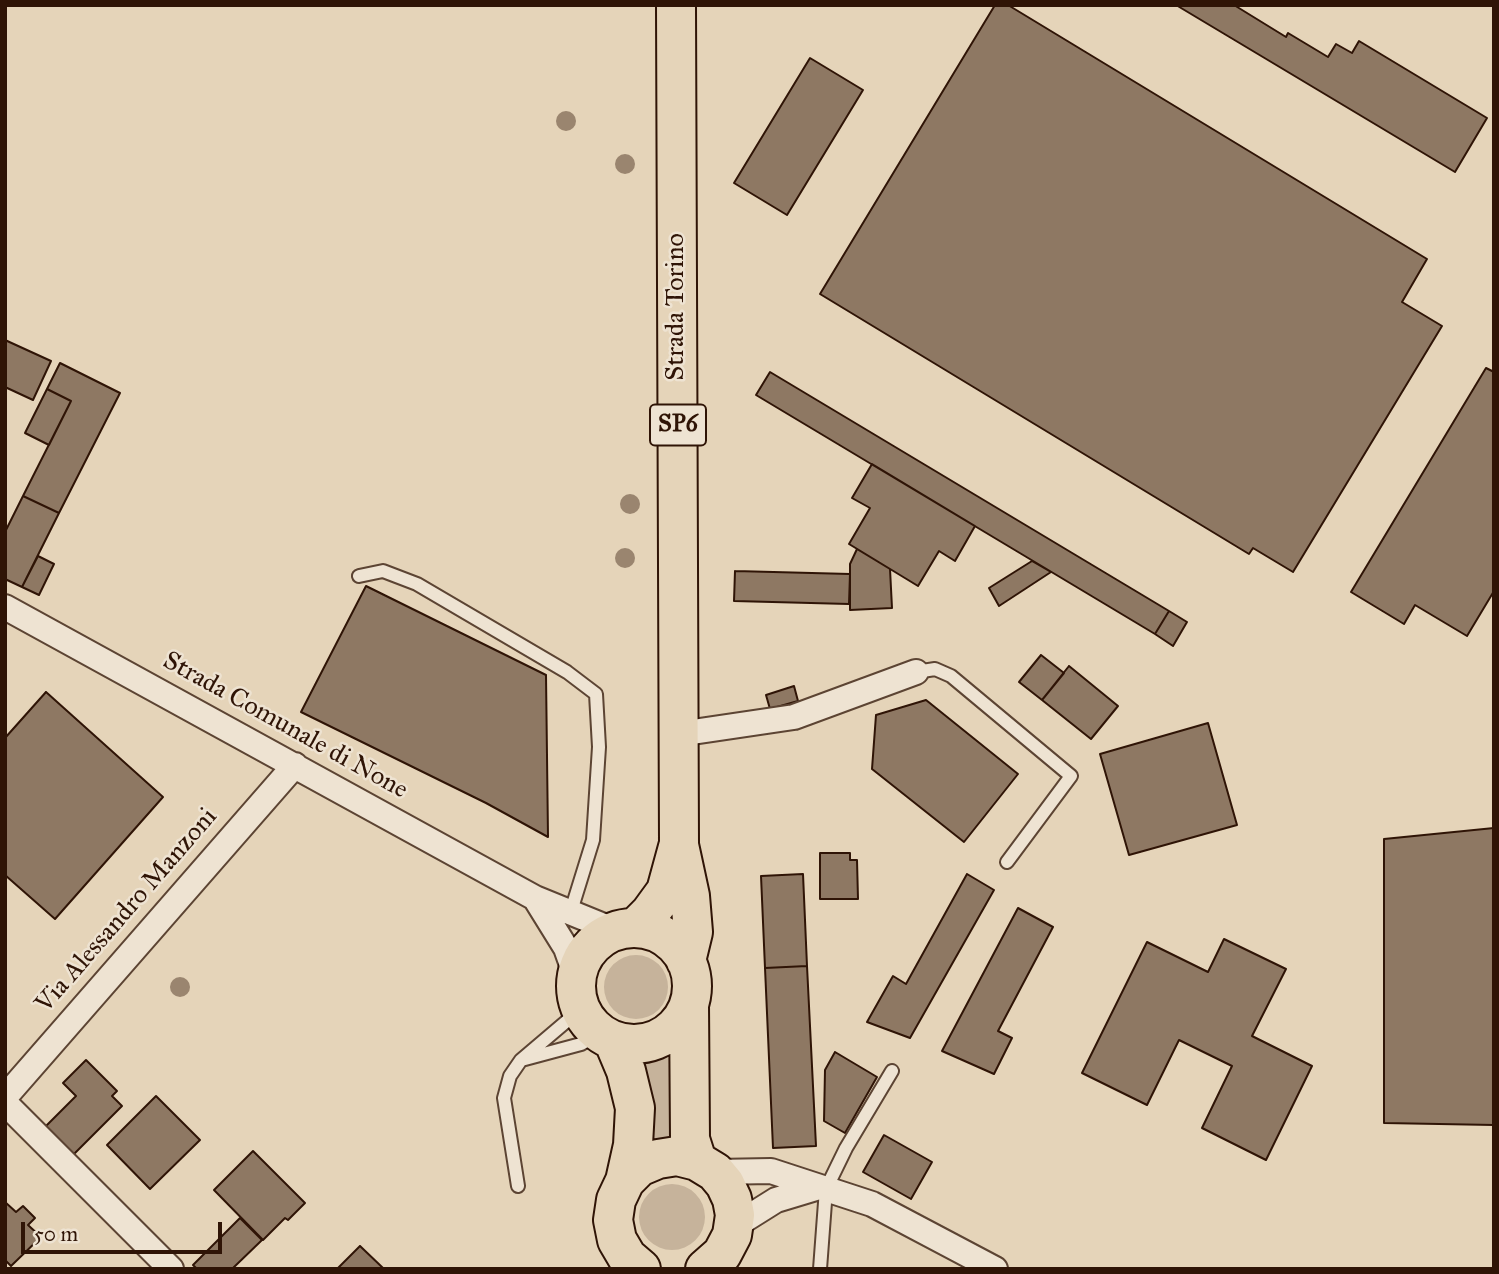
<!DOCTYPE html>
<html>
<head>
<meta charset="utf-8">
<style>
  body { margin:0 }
  #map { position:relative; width:1499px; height:1274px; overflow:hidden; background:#e5d4b9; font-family:"IM FELL Great Primer",serif }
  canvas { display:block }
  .frame { position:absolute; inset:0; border:7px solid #2f1406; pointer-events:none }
  .scale { position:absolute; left:21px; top:1222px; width:201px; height:32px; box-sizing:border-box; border:4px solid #2f1406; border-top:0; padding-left:9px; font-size:21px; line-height:24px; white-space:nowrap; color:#2f1406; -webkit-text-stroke:5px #eee3d2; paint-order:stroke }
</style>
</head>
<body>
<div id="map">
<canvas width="1499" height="1274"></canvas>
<div class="frame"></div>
<div class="scale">50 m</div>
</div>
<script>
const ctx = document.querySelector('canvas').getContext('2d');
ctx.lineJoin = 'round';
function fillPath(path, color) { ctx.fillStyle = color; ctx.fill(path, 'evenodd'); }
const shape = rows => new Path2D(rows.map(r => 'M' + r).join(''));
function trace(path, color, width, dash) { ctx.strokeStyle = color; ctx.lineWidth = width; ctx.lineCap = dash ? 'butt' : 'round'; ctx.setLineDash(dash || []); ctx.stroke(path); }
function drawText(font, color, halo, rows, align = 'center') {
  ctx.font = font + ' "IM FELL Great Primer",serif'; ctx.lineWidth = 5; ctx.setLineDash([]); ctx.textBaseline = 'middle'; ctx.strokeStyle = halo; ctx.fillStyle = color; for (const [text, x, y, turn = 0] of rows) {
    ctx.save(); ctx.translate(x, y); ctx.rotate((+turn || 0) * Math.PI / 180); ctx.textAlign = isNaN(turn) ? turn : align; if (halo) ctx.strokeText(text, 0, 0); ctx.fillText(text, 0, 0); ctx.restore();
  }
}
const green = shape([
  '604 987a32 32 0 1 1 64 0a32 32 0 1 1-64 0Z',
  [674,1056,675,1138,651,1140,653,1099,642,1065],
  '639 1217a33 33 0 1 1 66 0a33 33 0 1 1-66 0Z'
]);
const building = shape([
  [995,5,1008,5,1427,259,1402,302,1442,326,1293,572,1253,548,1249,554,820,294,995,5],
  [1176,5,1234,5,1286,37,1288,33,1328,57,1336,44,1352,53,1359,41,1487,118,1455,172,1176,5],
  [810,58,863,90,787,215,734,183,810,58],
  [5,340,51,361,33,400,5,387,5,340],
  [60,363,120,393,59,513,23,496,71,401,47,389,60,363],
  [1486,368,1494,372,1494,591,1467,636,1415,605,1404,624,1351,592,1486,368],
  [770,372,1169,611,1155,634,756,395,770,372],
  [47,389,71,401,49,445,25,433,47,389],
  [872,464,975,526,955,561,939,551,918,586,849,544,870,508,852,498,872,464],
  [23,496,59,513,22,587,5,579,5,532,23,496],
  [857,549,890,569,892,608,850,610,850,564,857,549],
  [38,556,54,564,39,595,22,587,38,556],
  [1032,561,1051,572,999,606,989,588,1032,561],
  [735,571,850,574,849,604,734,601,735,571],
  [366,586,546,675,548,837,486,803,301,712,366,586],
  [1169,611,1187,622,1173,646,1155,634,1169,611],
  [1041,655,1064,673,1042,700,1019,682,1041,655],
  [1069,666,1118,706,1091,739,1042,700,1069,666],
  [794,686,798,701,770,709,766,695,794,686],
  [46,692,163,797,55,919,5,875,5,738,46,692],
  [926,700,1018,774,964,842,872,769,876,715,926,700],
  [1208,723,1237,825,1129,855,1100,754,1208,723],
  [1494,828,1494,1125,1384,1123,1384,839,1494,828],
  [820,853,850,853,850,860,857,860,858,899,820,899,820,853],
  [803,874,807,966,765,968,761,876,803,874],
  [967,874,994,890,910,1038,867,1022,893,976,906,984,967,874],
  [1018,908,1053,927,998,1031,1012,1038,994,1074,942,1051,1018,908],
  [1224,939,1286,969,1252,1036,1312,1066,1266,1160,1202,1128,1232,1066,1179,1040,1147,1105,1082,1073,1147,942,1208,972,1224,939],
  [807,966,816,1146,773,1148,765,968,807,966],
  [835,1052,877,1077,845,1133,824,1121,825,1070,835,1052],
  [86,1060,117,1091,112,1096,122,1106,73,1155,45,1127,76,1096,63,1083,86,1060],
  [156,1096,200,1140,150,1189,107,1145,156,1096],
  [884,1135,932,1162,911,1199,863,1172,884,1135],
  [253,1151,305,1203,288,1220,285,1218,263,1240,214,1190,253,1151],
  [5,1202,16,1212,23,1206,35,1218,28,1225,41,1237,11,1266,5,1260,5,1202],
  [240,1218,262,1240,232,1269,197,1269,193,1265,240,1218],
  [360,1246,383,1268,337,1269,360,1246]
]);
const lane = shape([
  [359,576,383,571,417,584,567,672,596,694,599,747,593,840,571,911],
  [916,672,935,669,951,676,1071,776,1007,862],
  [525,1059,581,1044,600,1033],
  [518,1186,504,1098,510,1076,521,1060,581,1009],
  [820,1269,826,1189,846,1148,892,1071]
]);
const street = shape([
  [5,607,535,898,616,931],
  [679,734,794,717,916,672],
  [535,898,566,948,577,979],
  [5,1097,295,765],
  [5,1103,171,1269],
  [715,1172,771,1171,872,1204,995,1269],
  [733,1227,776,1200,819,1187]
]);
const primary = shape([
  [676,5,679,845,690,896,693,932,686,961],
  [635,928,650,913,666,891,678,847],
  '576 986a58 58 0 1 1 116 0a58 58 0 1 1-116 0Z',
  [689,1005,690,1139,697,1161],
  [613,1040,626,1071,635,1108,633,1145,625,1181],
  [641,1269,627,1257,617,1240,613,1220,616,1200,625,1181,639,1167,658,1159,677,1156,697,1161,715,1172,725,1184,732,1199,735,1215,732,1235,722,1254,705,1269]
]);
const trees = [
  [566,121],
  [625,164],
  [630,504],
  [625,558],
  [180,987]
];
const shields = [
  [678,425,56]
];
const shieldNames = [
  ["SP6",678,425]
];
const streetNames = [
  ["Strada Torino",677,307,-90],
  ["Strada Comunale di None",285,726,29],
  ["Via Alessandro Manzoni",127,911,-49]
];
fillPath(green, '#c6b39b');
fillPath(building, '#8e7863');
trace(building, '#2f1406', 2);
trace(lane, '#5c4433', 16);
trace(street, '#5c4433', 28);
trace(primary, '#2f1406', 42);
trace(lane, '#eee3d2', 12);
trace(street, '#eee3d2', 24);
trace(primary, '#e5d4b9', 38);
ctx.fillStyle = '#9a856f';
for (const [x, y] of trees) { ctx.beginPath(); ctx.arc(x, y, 10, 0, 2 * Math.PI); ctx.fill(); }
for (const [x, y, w] of shields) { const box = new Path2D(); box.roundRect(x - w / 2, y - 20.5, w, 41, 5); ctx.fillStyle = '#eee3d2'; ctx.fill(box); trace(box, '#2f1406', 2); }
drawText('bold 24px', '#2f1406', null, shieldNames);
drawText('26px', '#2f1406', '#eee3d2', streetNames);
</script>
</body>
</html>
